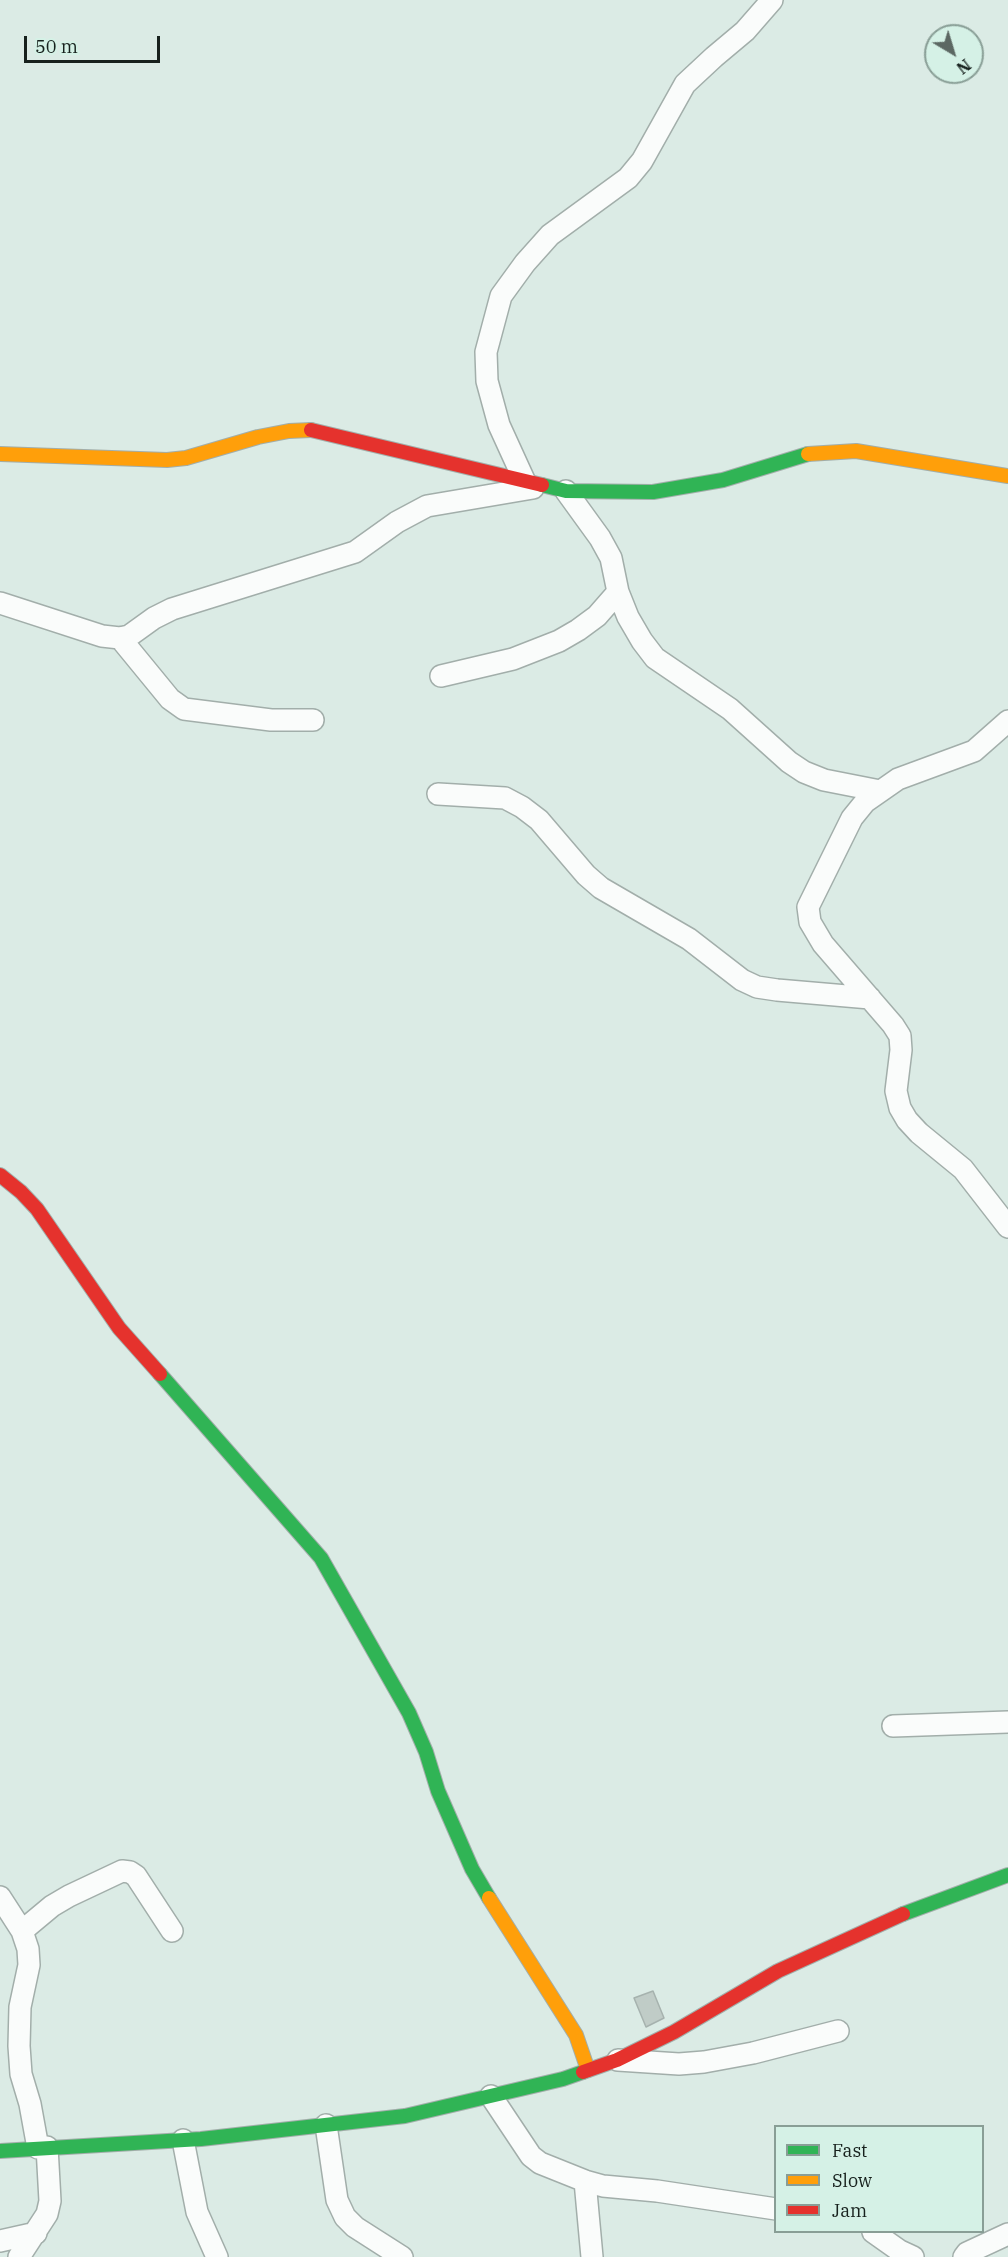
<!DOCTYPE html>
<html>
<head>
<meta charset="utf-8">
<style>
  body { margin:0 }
  #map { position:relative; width:1008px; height:2257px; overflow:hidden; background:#dbebe5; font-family:"IBM Plex Serif",serif }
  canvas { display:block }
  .legend { position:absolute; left:774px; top:2125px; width:210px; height:108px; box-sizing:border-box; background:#d5f1e6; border:2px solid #899e96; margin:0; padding:8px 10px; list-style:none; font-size:18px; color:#17211d }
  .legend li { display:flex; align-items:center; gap:12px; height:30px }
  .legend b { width:30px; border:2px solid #899e96 }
  .north { position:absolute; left:924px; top:24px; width:60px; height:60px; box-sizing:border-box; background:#d5f1e6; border:2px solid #899e96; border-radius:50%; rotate:142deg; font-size:16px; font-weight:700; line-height:24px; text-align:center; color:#17211d }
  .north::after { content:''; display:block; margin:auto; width:21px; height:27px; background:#5c6863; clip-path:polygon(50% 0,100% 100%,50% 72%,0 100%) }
  .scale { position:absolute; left:24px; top:36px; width:136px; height:27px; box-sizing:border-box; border:3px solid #17211d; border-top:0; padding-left:8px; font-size:18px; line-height:21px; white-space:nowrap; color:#17211d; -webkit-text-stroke:4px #d5f1e6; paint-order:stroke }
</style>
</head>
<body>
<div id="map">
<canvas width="1008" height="2257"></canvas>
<ul class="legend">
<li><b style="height:8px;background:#30b455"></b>Fast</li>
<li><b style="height:8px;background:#ff9f0a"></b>Slow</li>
<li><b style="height:8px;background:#e5322d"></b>Jam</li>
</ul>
<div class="north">N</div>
<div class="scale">50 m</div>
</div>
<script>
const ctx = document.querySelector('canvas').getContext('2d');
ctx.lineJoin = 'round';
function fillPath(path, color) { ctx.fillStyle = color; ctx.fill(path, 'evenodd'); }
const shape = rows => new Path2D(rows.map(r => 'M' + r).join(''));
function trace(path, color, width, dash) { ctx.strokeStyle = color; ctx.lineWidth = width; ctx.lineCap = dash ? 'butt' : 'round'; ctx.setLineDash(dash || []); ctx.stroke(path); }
const building = shape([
  [653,1991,664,2018,646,2027,634,1998,653,1991]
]);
const street = shape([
  [525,482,499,425,487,381,486,352,501,296,525,263,550,235,628,178,642,161,685,84,714,57,745,31,772,0],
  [566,491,600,538,611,558,618,592,628,617,642,641,655,658,730,709,789,762,804,772,824,780,880,791],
  [0,603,102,636,120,638,129,636,154,618,172,609,355,552,397,522,427,506,533,488],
  [120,638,170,699,184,709,271,720,313,720],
  [441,676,513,659,559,641,578,630,597,616,618,592],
  [1008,721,974,751,898,779,865,802,852,818,808,907,810,922,823,944,893,1025,900,1036,901,1050,896,1091,900,1108,907,1120,919,1133,963,1169,1008,1227],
  [438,794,505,798,522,807,539,820,586,875,601,888,689,939,742,980,757,987,777,990,870,998],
  [893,1726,1008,1722],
  [0,1897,22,1931,28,1949,29,1965,20,2007,19,2046,21,2074,30,2104,38,2148],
  [22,1931,52,1906,69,1896,122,1871,130,1872,136,1876,172,1931],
  [618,2060,679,2064,704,2062,753,2053,838,2031],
  [491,2096,531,2156,540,2163,585,2181,603,2186,657,2191,776,2209],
  [326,2125,337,2200,345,2217,355,2227,402,2257],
  [183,2140,197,2212,217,2257],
  [585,2181,592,2257],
  [873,2232,900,2251,913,2257],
  [0,2241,36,2233],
  [19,2257,47,2214,50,2201,47,2147],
  [964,2257,967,2253,1008,2234]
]);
const fast = shape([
  [542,485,566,491,653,492,723,480,808,454],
  [160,1374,321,1558,409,1713,426,1752,438,1791,472,1869,489,1898],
  [903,1914,1008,1875],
  [0,2151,201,2139,405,2116,563,2079,583,2072]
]);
const slow = shape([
  [0,454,167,460,186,458,258,437,289,431,311,430],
  [808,454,856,451,1008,476],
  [489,1898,576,2035,588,2070]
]);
const jam = shape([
  [311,430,542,485],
  [0,1175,21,1192,37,1209,119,1328,160,1374],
  [583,2072,617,2060,674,2032,778,1971,903,1914]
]);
fillPath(building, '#c0ccc7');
trace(building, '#a6b2ae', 1.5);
trace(street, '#a2aeaa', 24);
trace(fast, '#a2aeaa', 16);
trace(slow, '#a2aeaa', 16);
trace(jam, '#a2aeaa', 16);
trace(street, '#fafcfb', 21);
trace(fast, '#30b455', 14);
trace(slow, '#ff9f0a', 14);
trace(jam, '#e5322d', 14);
</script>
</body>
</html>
